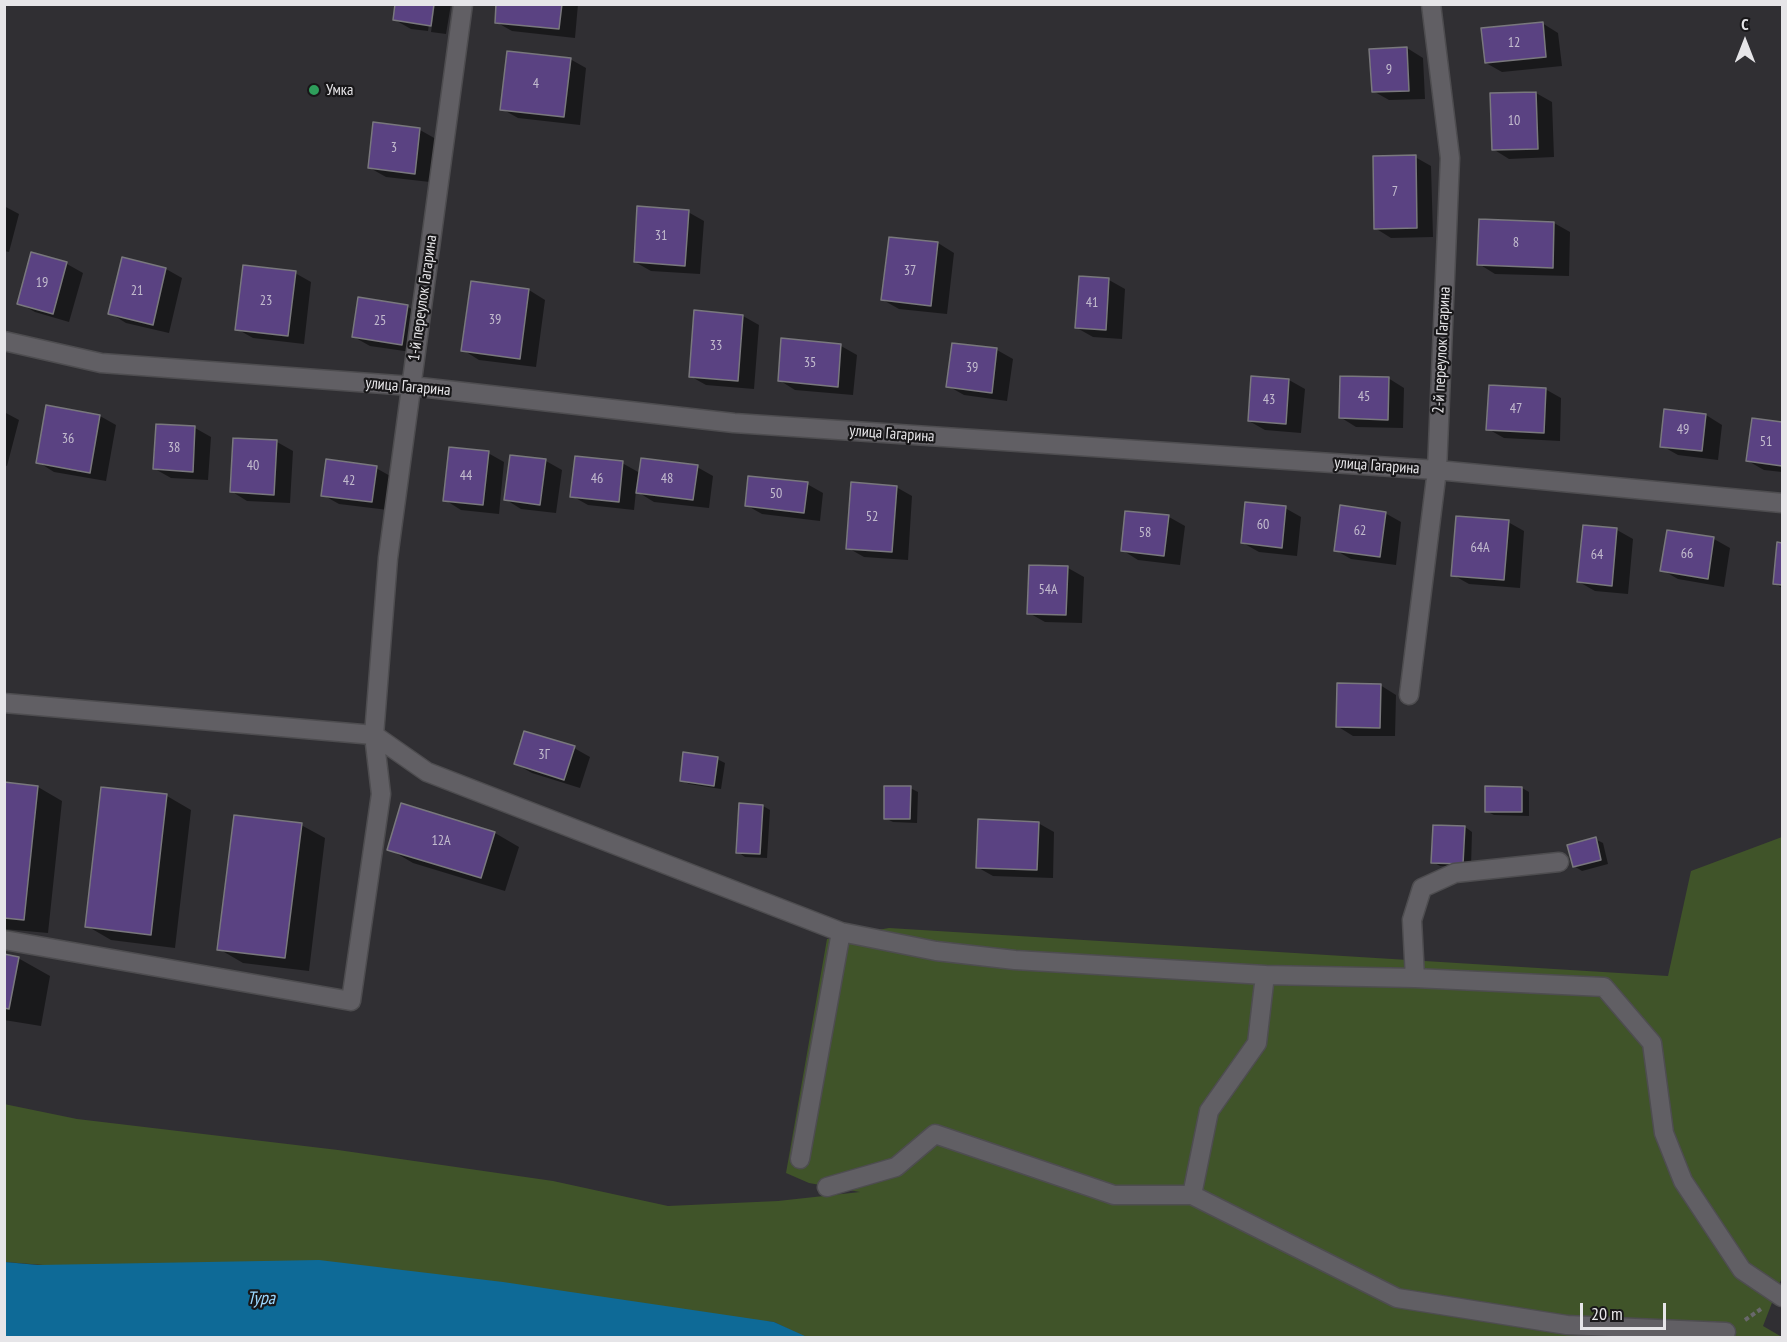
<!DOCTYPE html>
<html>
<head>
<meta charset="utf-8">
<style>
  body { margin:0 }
  #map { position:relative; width:1787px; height:1342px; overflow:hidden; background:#302f33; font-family:"PT Sans Narrow",sans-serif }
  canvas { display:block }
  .frame { position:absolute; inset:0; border:6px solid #e6e5e8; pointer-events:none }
  .north { position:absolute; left:1715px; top:12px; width:60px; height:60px; -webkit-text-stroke:4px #181719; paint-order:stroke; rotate:0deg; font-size:16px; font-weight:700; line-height:24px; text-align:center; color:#e6e5e8 }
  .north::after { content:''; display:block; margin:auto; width:21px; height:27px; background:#e6e5e8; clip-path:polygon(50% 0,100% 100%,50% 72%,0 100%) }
  .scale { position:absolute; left:1580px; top:1303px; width:86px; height:27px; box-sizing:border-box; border:3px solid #e6e5e8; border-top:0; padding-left:8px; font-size:18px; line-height:21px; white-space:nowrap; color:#e6e5e8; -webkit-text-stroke:4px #181719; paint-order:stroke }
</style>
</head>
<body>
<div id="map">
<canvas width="1787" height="1342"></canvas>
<div class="frame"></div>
<div class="north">С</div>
<div class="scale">20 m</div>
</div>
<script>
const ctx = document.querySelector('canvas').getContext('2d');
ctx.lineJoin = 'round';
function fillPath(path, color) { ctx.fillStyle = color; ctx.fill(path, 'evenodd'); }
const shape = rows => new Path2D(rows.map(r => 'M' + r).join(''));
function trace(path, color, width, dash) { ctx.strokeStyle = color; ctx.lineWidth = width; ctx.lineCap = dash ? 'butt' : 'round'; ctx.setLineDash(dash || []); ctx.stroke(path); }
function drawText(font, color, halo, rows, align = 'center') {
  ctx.font = font + ' "PT Sans Narrow",sans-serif'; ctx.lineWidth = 4.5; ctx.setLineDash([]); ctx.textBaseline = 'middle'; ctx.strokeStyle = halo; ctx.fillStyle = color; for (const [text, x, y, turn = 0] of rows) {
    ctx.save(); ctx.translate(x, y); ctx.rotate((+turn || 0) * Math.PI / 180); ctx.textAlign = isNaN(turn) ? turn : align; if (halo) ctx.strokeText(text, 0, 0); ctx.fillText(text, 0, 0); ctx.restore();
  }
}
const green = shape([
  [1782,837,1782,1277,1763,1326,1782,1337,807,1338,774,1322,5,1262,4,1104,77,1119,338,1150,553,1181,668,1206,778,1201,860,1192,809,1183,786,1173,827,939,889,928,1668,976,1691,871]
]);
const water = shape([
  [319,1260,503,1282,774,1322,807,1337,5,1337,5,1262,38,1265]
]);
const shadow = shape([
  [432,4,428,31,411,29,395,20],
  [435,4,451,4,446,34,431,32],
  [498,4,578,4,575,38,512,31,496,22],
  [1542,23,1558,33,1562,66,1502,72,1486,63],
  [1407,48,1423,58,1425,99,1389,100,1373,91],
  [570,59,586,68,580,125,518,118,502,109],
  [1536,93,1552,102,1554,157,1509,159,1493,149],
  [420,130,436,139,430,182,386,177,370,168],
  [1415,157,1431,166,1433,237,1391,238,1375,228],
  [4,206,19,214,9,252,4,251],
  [688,212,704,221,700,274,651,271,635,262],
  [1554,223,1570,232,1569,276,1495,274,1479,264],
  [890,238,938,243,954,253,947,314,899,309,883,300],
  [32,254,67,264,83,273,69,322,35,312,19,303],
  [166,269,182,278,169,333,126,323,110,313],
  [295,273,311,282,304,344,253,338,237,329],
  [1080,278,1109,280,1125,289,1122,339,1093,337,1077,328],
  [472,283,529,290,545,300,536,367,479,360,463,350],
  [408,307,424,316,418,353,370,346,354,337],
  [695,312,743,316,759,325,754,389,706,385,690,376],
  [783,340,841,346,857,355,853,395,795,390,779,380],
  [997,350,1013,359,1007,401,964,395,948,386],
  [1388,378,1404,388,1403,428,1356,427,1340,417],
  [1289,380,1305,389,1301,433,1265,430,1249,421],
  [1545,389,1561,398,1560,441,1504,438,1488,429],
  [4,412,19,420,7,466,4,465],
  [1706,415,1722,425,1718,460,1678,455,1662,446],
  [100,416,116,425,106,481,54,472,38,462],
  [1753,420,1782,423,1782,472,1764,470,1748,461],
  [195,428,211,437,208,480,171,478,155,469],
  [277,442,293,451,290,503,247,501,231,491],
  [488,453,504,462,499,514,461,510,445,500],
  [511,456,546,461,562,470,556,513,521,509,505,499],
  [622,463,640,473,697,467,713,476,709,508,654,502,636,491,634,510,588,505,572,496],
  [376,468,392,477,388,510,339,504,323,495],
  [807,484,823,493,820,521,762,514,746,505],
  [896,487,912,496,908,560,864,557,848,548],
  [1285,508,1301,517,1297,556,1259,552,1243,543],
  [1385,513,1401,522,1396,565,1351,559,1335,550],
  [1169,517,1185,526,1180,565,1138,560,1122,550],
  [1508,522,1524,531,1520,588,1469,584,1453,575],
  [1584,527,1617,530,1633,539,1628,594,1595,591,1579,582],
  [1714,539,1730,548,1724,587,1678,579,1662,570],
  [1779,544,1782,544,1782,588,1774,583],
  [1068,568,1084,577,1082,623,1045,622,1029,613],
  [1380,685,1396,695,1395,736,1353,736,1337,726],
  [574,748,590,757,580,788,532,773,516,764],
  [717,759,725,763,721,789,689,784,681,780],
  [4,784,38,787,62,801,48,933,4,929],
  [910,788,918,792,917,823,893,822,885,818],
  [1522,788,1529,792,1529,816,1494,815,1486,811],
  [167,796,191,810,175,948,111,940,87,926],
  [402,805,495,833,519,847,505,891,413,863,389,849],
  [763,806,770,810,767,858,745,857,738,852],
  [1038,823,1054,832,1053,878,993,876,977,867],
  [301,825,325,838,309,971,243,963,219,949],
  [1465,827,1472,832,1471,867,1440,866,1433,862],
  [1595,839,1603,843,1608,864,1582,871,1574,866],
  [4,955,18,958,50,976,41,1026,4,1020]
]);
const building = shape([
  [395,4,434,4,431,26,393,20,395,4],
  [496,4,562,4,559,29,495,23,496,4],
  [1543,22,1546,57,1485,63,1481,28,1543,22],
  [1407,47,1409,91,1372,92,1369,49,1407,47],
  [507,51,571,58,564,117,500,110,507,51],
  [1536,92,1538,149,1492,150,1490,93,1536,92],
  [373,122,420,128,415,174,368,168,373,122],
  [1416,155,1417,228,1374,229,1373,156,1416,155],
  [637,206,689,210,685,266,634,262,637,206],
  [1479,219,1554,222,1553,268,1477,265,1479,219],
  [889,237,938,242,931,306,881,300,889,237],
  [31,252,67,262,53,314,17,304,31,252],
  [122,257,166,268,153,325,108,314,122,257],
  [243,265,296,271,288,336,235,330,243,265],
  [1079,276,1109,278,1106,330,1075,328,1079,276],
  [471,281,529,289,520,359,461,351,471,281],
  [358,297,408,305,402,345,352,337,358,297],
  [694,310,743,315,738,381,689,377,694,310],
  [781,338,841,344,838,387,778,381,781,338],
  [952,343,997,348,992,393,946,387,952,343],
  [1251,376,1289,379,1286,424,1248,421,1251,376],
  [1340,376,1389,377,1388,420,1339,418,1340,376],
  [1489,385,1546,388,1544,433,1486,430,1489,385],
  [46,405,100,415,90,473,36,463,46,405],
  [1664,409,1706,414,1702,451,1660,447,1664,409],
  [1752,418,1782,422,1782,466,1746,461,1752,418],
  [156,424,195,426,193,472,153,469,156,424],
  [233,438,277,440,274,495,230,492,233,438],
  [449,447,489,451,483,505,443,501,449,447],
  [510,455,546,459,540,505,504,500,510,455],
  [575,456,623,461,619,502,570,497,575,456],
  [641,458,698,465,693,500,636,493,641,458],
  [326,459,377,466,372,502,321,496,326,459],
  [748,476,808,482,804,513,745,506,748,476],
  [851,482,897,486,892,552,846,549,851,482],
  [1245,502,1286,506,1282,548,1241,543,1245,502],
  [1340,505,1386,512,1380,557,1334,551,1340,505],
  [1125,511,1169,515,1164,556,1121,551,1125,511],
  [1456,516,1509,520,1504,580,1451,576,1456,516],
  [1583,525,1617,528,1612,586,1577,582,1583,525],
  [1667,530,1714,537,1708,579,1660,571,1667,530],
  [1777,542,1782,543,1782,585,1773,584,1777,542],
  [1029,565,1068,566,1066,615,1027,614,1029,565],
  [1337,683,1381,684,1380,728,1336,727,1337,683],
  [524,731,575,746,564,780,514,764,524,731],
  [683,752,718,757,714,786,680,781,683,752],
  [4,782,38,786,24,920,4,918,4,782],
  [884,786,911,786,910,819,884,819,884,786],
  [1485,786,1522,787,1522,812,1485,812,1485,786],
  [101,787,167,794,151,935,85,927,101,787],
  [401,803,495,832,481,878,387,850,401,803],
  [739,803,763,805,760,854,736,853,739,803],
  [234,815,302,823,285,958,217,950,234,815],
  [978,819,1039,822,1037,870,976,868,978,819],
  [1433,825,1465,826,1463,864,1431,863,1433,825],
  [1596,837,1601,860,1573,867,1567,845,1596,837],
  [4,954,19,957,9,1009,4,1008,4,954]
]);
const path = shape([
  [1745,1320,1761,1309]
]);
const minor = shape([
  [4,341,101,363,411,386,734,423,1437,470,1782,503],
  [1409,695,1437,470,1450,158,1431,4],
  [4,703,374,735,427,772,841,932,936,951,1015,960,1265,975,1415,978,1604,987,1652,1043,1664,1133,1683,1181,1742,1270,1782,1297],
  [4,940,351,1001,381,794,374,735,388,558,463,4],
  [1265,975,1257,1043,1209,1111,1192,1195,1397,1298,1567,1325,1726,1332],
  [1415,978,1412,920,1422,888,1455,873,1559,862],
  [800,1159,841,932],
  [827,1187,896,1167,935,1134,1114,1195,1192,1195]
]);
const markers = [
  [314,90,6,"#2e9e5b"]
];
const numberNames = [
  ["12",1514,43],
  ["9",1389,70],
  ["4",536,84],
  ["10",1514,121],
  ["3",394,148],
  ["7",1395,192],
  ["31",661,236],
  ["8",1516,243],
  ["37",910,271],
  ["19",42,283],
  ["21",137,291],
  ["23",266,301],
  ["41",1092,303],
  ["39",495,320],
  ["25",380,321],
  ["33",716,346],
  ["35",810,363],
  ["39",972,368],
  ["45",1364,397],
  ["43",1269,400],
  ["47",1516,409],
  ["49",1683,430],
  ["36",68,439],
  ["51",1766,442],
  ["38",174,448],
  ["40",253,466],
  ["44",466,476],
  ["46",597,479],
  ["48",667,479],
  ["42",349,481],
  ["50",776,494],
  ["52",872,517],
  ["60",1263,525],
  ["62",1360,531],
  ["58",1145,533],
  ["64А",1480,548],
  ["66",1687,554],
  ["64",1597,555],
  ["54А",1048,590],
  ["3Г",544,755],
  ["12А",441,841]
];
const poiNames = [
  ["Умка",326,90]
];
const streetNames = [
  ["1-й переулок Гагарина",423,298,-82],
  ["2-й переулок Гагарина",1442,350,-87],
  ["улица Гагарина",408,387,5],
  ["улица Гагарина",892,434,4],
  ["улица Гагарина",1377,466,4]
];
const waterNames = [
  ["Тура",261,1299]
];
fillPath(green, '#405429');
fillPath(water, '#0e6a97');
fillPath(shadow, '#0007');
fillPath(building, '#5a4282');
trace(building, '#79787d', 1.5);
trace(minor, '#4e4d50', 21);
trace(path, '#69686b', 4, [4.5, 3]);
trace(minor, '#615f64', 18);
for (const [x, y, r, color] of markers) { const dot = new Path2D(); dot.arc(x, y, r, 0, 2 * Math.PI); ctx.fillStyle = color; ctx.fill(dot); trace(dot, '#181719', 2); }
drawText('14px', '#c3bcce', null, numberNames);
drawText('16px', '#e6e5e8', '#181719', poiNames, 'left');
drawText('16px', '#e6e5e8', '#181719', streetNames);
drawText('italic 18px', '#9cd7fe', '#181719', waterNames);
</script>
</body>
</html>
